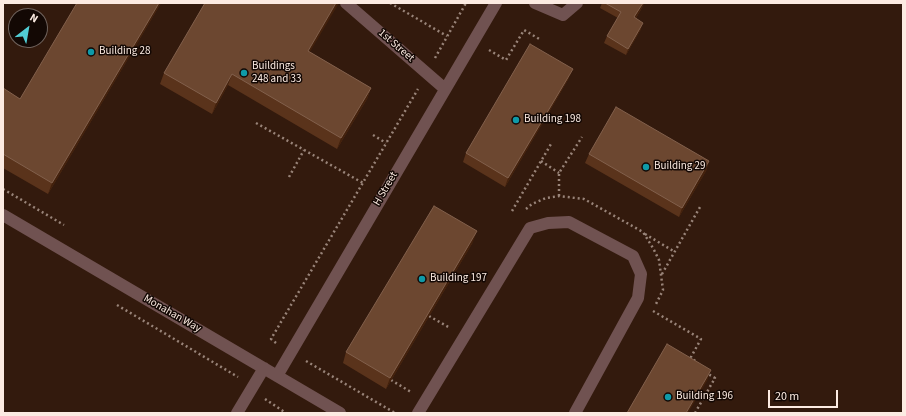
<!DOCTYPE html>
<html>
<head>
<meta charset="utf-8">
<style>
  body { margin:0 }
  #map { position:relative; width:906px; height:416px; overflow:hidden; background:#331a0d; font-family:"Source Sans 3",sans-serif }
  canvas { display:block }
  .frame { position:absolute; inset:0; border:4px solid #fcebe2; pointer-events:none }
  .north { position:absolute; left:8px; top:8px; width:40px; height:40px; box-sizing:border-box; background:#130804; border:1px solid #70635d; border-radius:50%; rotate:31deg; font-size:11px; font-weight:700; line-height:16px; text-align:center; color:#fcebe2 }
  .north::after { content:''; display:block; margin:auto; width:14px; height:18px; background:#51ccd4; clip-path:polygon(50% 0,100% 100%,50% 72%,0 100%) }
  .scale { position:absolute; left:768px; top:390px; width:70px; height:18px; box-sizing:border-box; border:2px solid #fcebe2; border-top:0; padding-left:5px; font-size:12px; line-height:14px; white-space:nowrap; color:#fcebe2; -webkit-text-stroke:3px #130804; paint-order:stroke }
</style>
</head>
<body>
<div id="map">
<canvas width="906" height="416"></canvas>
<div class="frame"></div>
<div class="north">N</div>
<div class="scale">20 m</div>
</div>
<script>
const ctx = document.querySelector('canvas').getContext('2d');
ctx.lineJoin = 'round';
const shape = rows => new Path2D(rows.map(r => 'M' + r).join(''));
function trace(path, color, width, dash) { ctx.strokeStyle = color; ctx.lineWidth = width; ctx.lineCap = dash ? 'butt' : 'round'; ctx.setLineDash(dash || []); ctx.stroke(path); }
function fillPath(path, color) { ctx.fillStyle = color; ctx.fill(path, 'evenodd'); }
function drawText(font, color, halo, rows, align = 'center') {
  ctx.font = font + ' "Source Sans 3",sans-serif'; ctx.lineWidth = 3; ctx.setLineDash([]); ctx.textBaseline = 'middle'; ctx.strokeStyle = halo; ctx.fillStyle = color; for (const [text, x, y, turn = 0] of rows) {
    ctx.save(); ctx.translate(x, y); ctx.rotate((+turn || 0) * Math.PI / 180); ctx.textAlign = isNaN(turn) ? turn : align; if (halo) ctx.strokeText(text, 0, 0); ctx.fillText(text, 0, 0); ctx.restore();
  }
}
const path = shape([
  [390,3,447,36],
  [489,50,506,60,524,30,541,40],
  [435,58,466,3],
  [256,123,363,183],
  [373,135,386,143],
  [541,161,559,173],
  [289,177,304,150],
  [3,189,64,225],
  [559,196,559,173,582,137],
  [526,209,532,204,546,198,559,196,584,199,643,232,653,248,659,260,663,290,656,304],
  [512,211,551,144],
  [645,234,675,252],
  [662,274,700,207],
  [117,305,238,377],
  [653,311,701,339,691,357,695,361],
  [429,316,450,328],
  [276,343,271,339,418,89],
  [306,361,395,413],
  [391,380,411,392],
  [265,399,286,413],
  [695,413,715,378,708,374]
]);
const minor = shape([
  [346,3,445,89],
  [535,3,563,15,577,3],
  [3,215,340,413],
  [277,376,496,3],
  [237,413,264,368],
  [418,413,530,228,548,223,569,222,633,256,641,274,638,298,575,413]
]);
const wall = shape([
  [161,3,48,194,3,168,3,88,20,99],
  [602,3,644,3,643,6,636,18,641,29,626,55,604,43,607,36,618,18,600,8],
  [310,52,371,88,367,99,337,149,228,85,212,114,160,84,164,73],
  [569,78,505,187,463,162,466,153],
  [589,154,709,161,706,171,679,217,585,163],
  [473,242,386,389,343,363,346,352]
]);
const shadedWall = shape([
  [159,3,161,3,48,194,52,183],
  [336,3,339,3,304,62,308,51],
  [643,3,644,3,643,6,632,24,634,17],
  [643,23,641,29,626,55,628,49],
  [573,69,569,78,505,187,508,178],
  [232,74,228,85,212,114,216,103],
  [371,88,367,99,337,149,341,138],
  [709,161,706,171,679,217,682,208],
  [477,231,473,242,386,389,390,378],
  [711,370,707,381,688,413,686,413]
]);
const building = shape([
  [77,3,159,3,52,183,3,154,3,88,20,99,77,3],
  [205,3,336,3,308,51,371,88,341,138,232,74,216,103,164,73,205,3],
  [605,3,643,3,634,17,643,23,628,49,607,36,621,12,605,3],
  [530,44,573,69,508,178,466,153,530,44],
  [616,107,709,161,682,208,589,154,616,107],
  [434,206,477,231,390,378,346,352,434,206],
  [667,344,711,370,686,413,627,413,667,344]
]);
const markers = [
  [91,52,4,"#0f9aa8"],
  [244,73,4,"#0f9aa8"],
  [516,120,4,"#0f9aa8"],
  [646,167,4,"#0f9aa8"],
  [422,279,4,"#0f9aa8"],
  [668,397,4,"#0f9aa8"]
];
const streetNames = [
  ["1st Street",396,46,41],
  ["H Street",386,189,-60],
  ["Monahan Way",172,314,30]
];
const poiNames = [
  ["Building 28",99,52],
  ["Buildings",252,67],
  ["248 and 33",252,80],
  ["Building 198",524,120],
  ["Building 29",654,167],
  ["Building 197",430,279],
  ["Building 196",676,397]
];
trace(path, '#998479', 2.5, [2, 3]);
trace(minor, '#705251', 12);
fillPath(wall, '#5a331b');
fillPath(shadedWall, '#43210c');
fillPath(building, '#6c4730');
trace(building, '#82604c', 1);
for (const [x, y, r, color] of markers) { const dot = new Path2D(); dot.arc(x, y, r, 0, 2 * Math.PI); ctx.fillStyle = color; ctx.fill(dot); trace(dot, '#130804', 1.5); }
drawText('11px', '#fcebe2', '#130804', streetNames);
drawText('11px', '#fcebe2', '#130804', poiNames, 'left');
</script>
</body>
</html>
